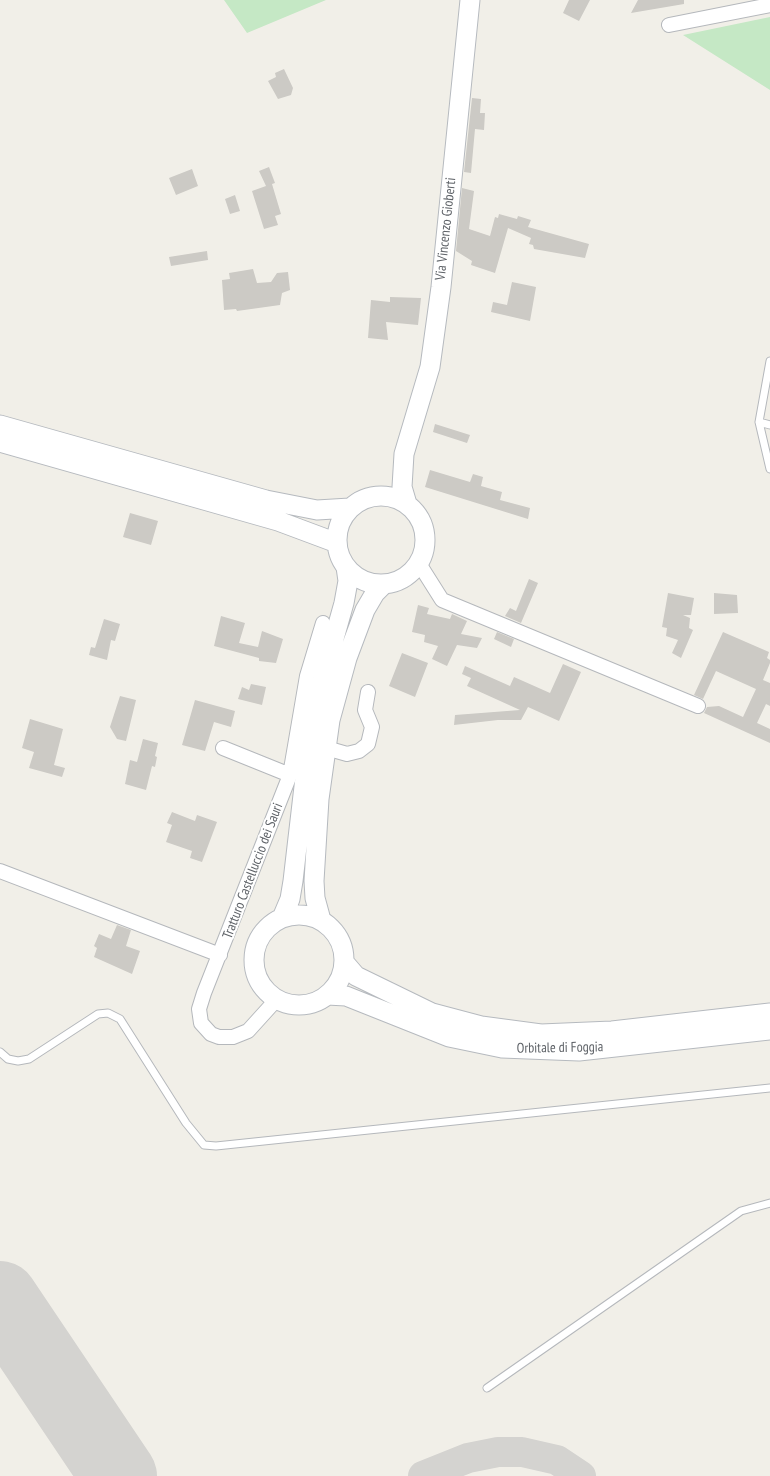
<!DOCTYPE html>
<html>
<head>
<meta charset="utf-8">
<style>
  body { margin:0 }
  canvas { display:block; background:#f1efe8 }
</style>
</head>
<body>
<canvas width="770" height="1476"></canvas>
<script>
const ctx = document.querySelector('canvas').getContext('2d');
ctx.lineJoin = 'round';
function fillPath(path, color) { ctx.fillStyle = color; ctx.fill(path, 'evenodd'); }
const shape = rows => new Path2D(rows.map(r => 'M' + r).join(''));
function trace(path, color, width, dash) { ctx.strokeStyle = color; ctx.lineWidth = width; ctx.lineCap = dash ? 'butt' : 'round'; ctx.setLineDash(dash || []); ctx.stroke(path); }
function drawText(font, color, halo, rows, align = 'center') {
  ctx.font = font + ' "PT Sans Narrow",sans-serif'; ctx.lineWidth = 4; ctx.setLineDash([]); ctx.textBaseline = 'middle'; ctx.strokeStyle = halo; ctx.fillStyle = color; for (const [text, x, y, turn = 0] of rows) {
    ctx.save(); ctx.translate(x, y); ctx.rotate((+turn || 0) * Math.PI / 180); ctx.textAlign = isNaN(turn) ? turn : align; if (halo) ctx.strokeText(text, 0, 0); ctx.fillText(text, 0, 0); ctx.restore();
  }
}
const green = shape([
  [224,0,326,0,247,33],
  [770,17,770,90,683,35]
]);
const taxiway = shape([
  [423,1476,468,1458,498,1452,522,1452,557,1460,581,1476]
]);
const runway = shape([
  [0,1299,119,1476]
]);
const building = shape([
  [569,0,590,0,579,21,563,13],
  [638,0,684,0,684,4,631,13],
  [284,69,293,88,291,95,278,99,268,81,276,77,275,73],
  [472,98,481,99,480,113,485,113,484,130,475,129,471,173,464,172],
  [269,167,275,183,272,184,281,214,275,216,278,225,264,229,252,191,266,186,259,171],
  [192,169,198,186,176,195,169,178],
  [462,188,474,191,469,229,490,236,495,217,498,218,499,214,517,219,518,216,531,220,528,227,589,244,585,258,534,249,533,245,529,244,531,238,508,228,495,273,471,265,472,261,456,251],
  [235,195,240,211,230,214,225,199],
  [207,251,208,260,171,266,169,257],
  [253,269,257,283,271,282,277,273,288,272,290,290,282,293,280,305,237,311,236,309,224,310,222,280,230,279,229,273],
  [512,282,536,287,530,321,491,312,493,302,507,305],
  [390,297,421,298,418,325,386,322,388,340,368,338,371,300,390,302],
  [435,424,470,435,467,443,433,432],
  [430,470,470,482,473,474,483,477,481,486,502,492,500,500,530,508,528,519,425,487],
  [130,513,158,521,151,545,123,537],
  [529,579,538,583,521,623,505,616,510,608,516,611],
  [668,593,694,598,691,615,683,615,690,618,689,628,693,630,681,658,672,653,678,640,666,636,667,628,662,627],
  [714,593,737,595,738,613,714,614],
  [418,605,429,608,427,614,450,619,452,614,467,621,461,634,482,638,477,648,457,645,447,666,432,659,438,646,424,642,425,635,412,632],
  [221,616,245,623,239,643,258,647,262,631,283,639,276,663,259,661,259,658,214,646],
  [104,619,120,624,115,641,111,640,107,660,89,655,91,647,95,648],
  [497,632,514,639,511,647,494,639],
  [723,632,769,652,767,658,770,660,770,663,763,680,770,683,770,706,766,704,757,723,770,729,770,743,704,713,707,707,719,706,743,717,756,689,716,671,703,699,694,695],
  [402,653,428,663,415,697,389,686],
  [563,664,581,672,559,721,528,707,521,720,498,720,454,725,455,715,520,710,467,686,471,678,462,674,465,666,510,686,514,677,550,693],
  [251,684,266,687,262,705,238,699,242,687,249,690],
  [120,696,136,700,126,741,117,739,110,727],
  [195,700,235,711,231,727,214,722,205,751,182,745],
  [30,719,63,729,54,765,65,768,62,777,29,768,34,752,22,748],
  [143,739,158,743,155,756,157,757,155,767,152,766,146,790,125,784,130,760,137,762],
  [172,812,195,821,197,815,217,822,202,862,190,858,192,851,166,842,172,825,167,823],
  [117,925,131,930,126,946,140,951,132,974,94,957,97,948,94,946,99,934,111,939]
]);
const service = shape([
  [770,361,759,422,770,469],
  [759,422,770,425],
  [0,1052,8,1059,18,1061,29,1059,98,1014,108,1013,120,1019,186,1123,204,1145,216,1146,770,1088],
  [487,1388,741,1211,770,1203]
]);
const minor = shape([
  [669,25,770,5],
  [418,562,442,600,698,706],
  [223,748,290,775],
  [326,748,347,754,359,751,368,744,372,727,365,710,368,692],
  [0,871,220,955],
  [277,999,248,1031,233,1037,219,1037,211,1034,201,1023,199,1009,204,993,290,775,307,676,323,623]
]);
const secondary = shape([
  [0,425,266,500,317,510,350,508],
  [0,442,278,521,337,543],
  '337 540a44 44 0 1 1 88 0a44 44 0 1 1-88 0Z',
  [407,504,402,487,404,454,430,367,441,287,470,0],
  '254 960a45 45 0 1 1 90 0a45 45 0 1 1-90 0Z',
  [282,918,290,899,293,881,308,752,317,699,344,603,348,581,346,567],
  [321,920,315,898,314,881,319,799,330,720,347,658,365,610,375,593,384,584],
  [344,962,356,976,432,1013,481,1026,541,1034,612,1031,770,1013],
  [327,995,346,996,449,1037,502,1048,579,1051,770,1030]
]);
const streetNames = [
  ["Via Vincenzo Gioberti",446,229,-84],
  ["Tratturo Castelluccio dei Sauri",253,871,-69],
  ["Orbitale di Foggia",560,1048,-1]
];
fillPath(green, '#c5e8c5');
trace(taxiway, '#d4d3d0', 30);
trace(runway, '#d4d3d0', 76);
fillPath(building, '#cccac5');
trace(service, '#b5b8bc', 9);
trace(minor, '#b5b8bc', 16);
trace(secondary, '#b6babf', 21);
trace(service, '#fff', 7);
trace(minor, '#fff', 14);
trace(secondary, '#fff', 19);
drawText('14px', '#5f6368', '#fff', streetNames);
</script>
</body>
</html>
